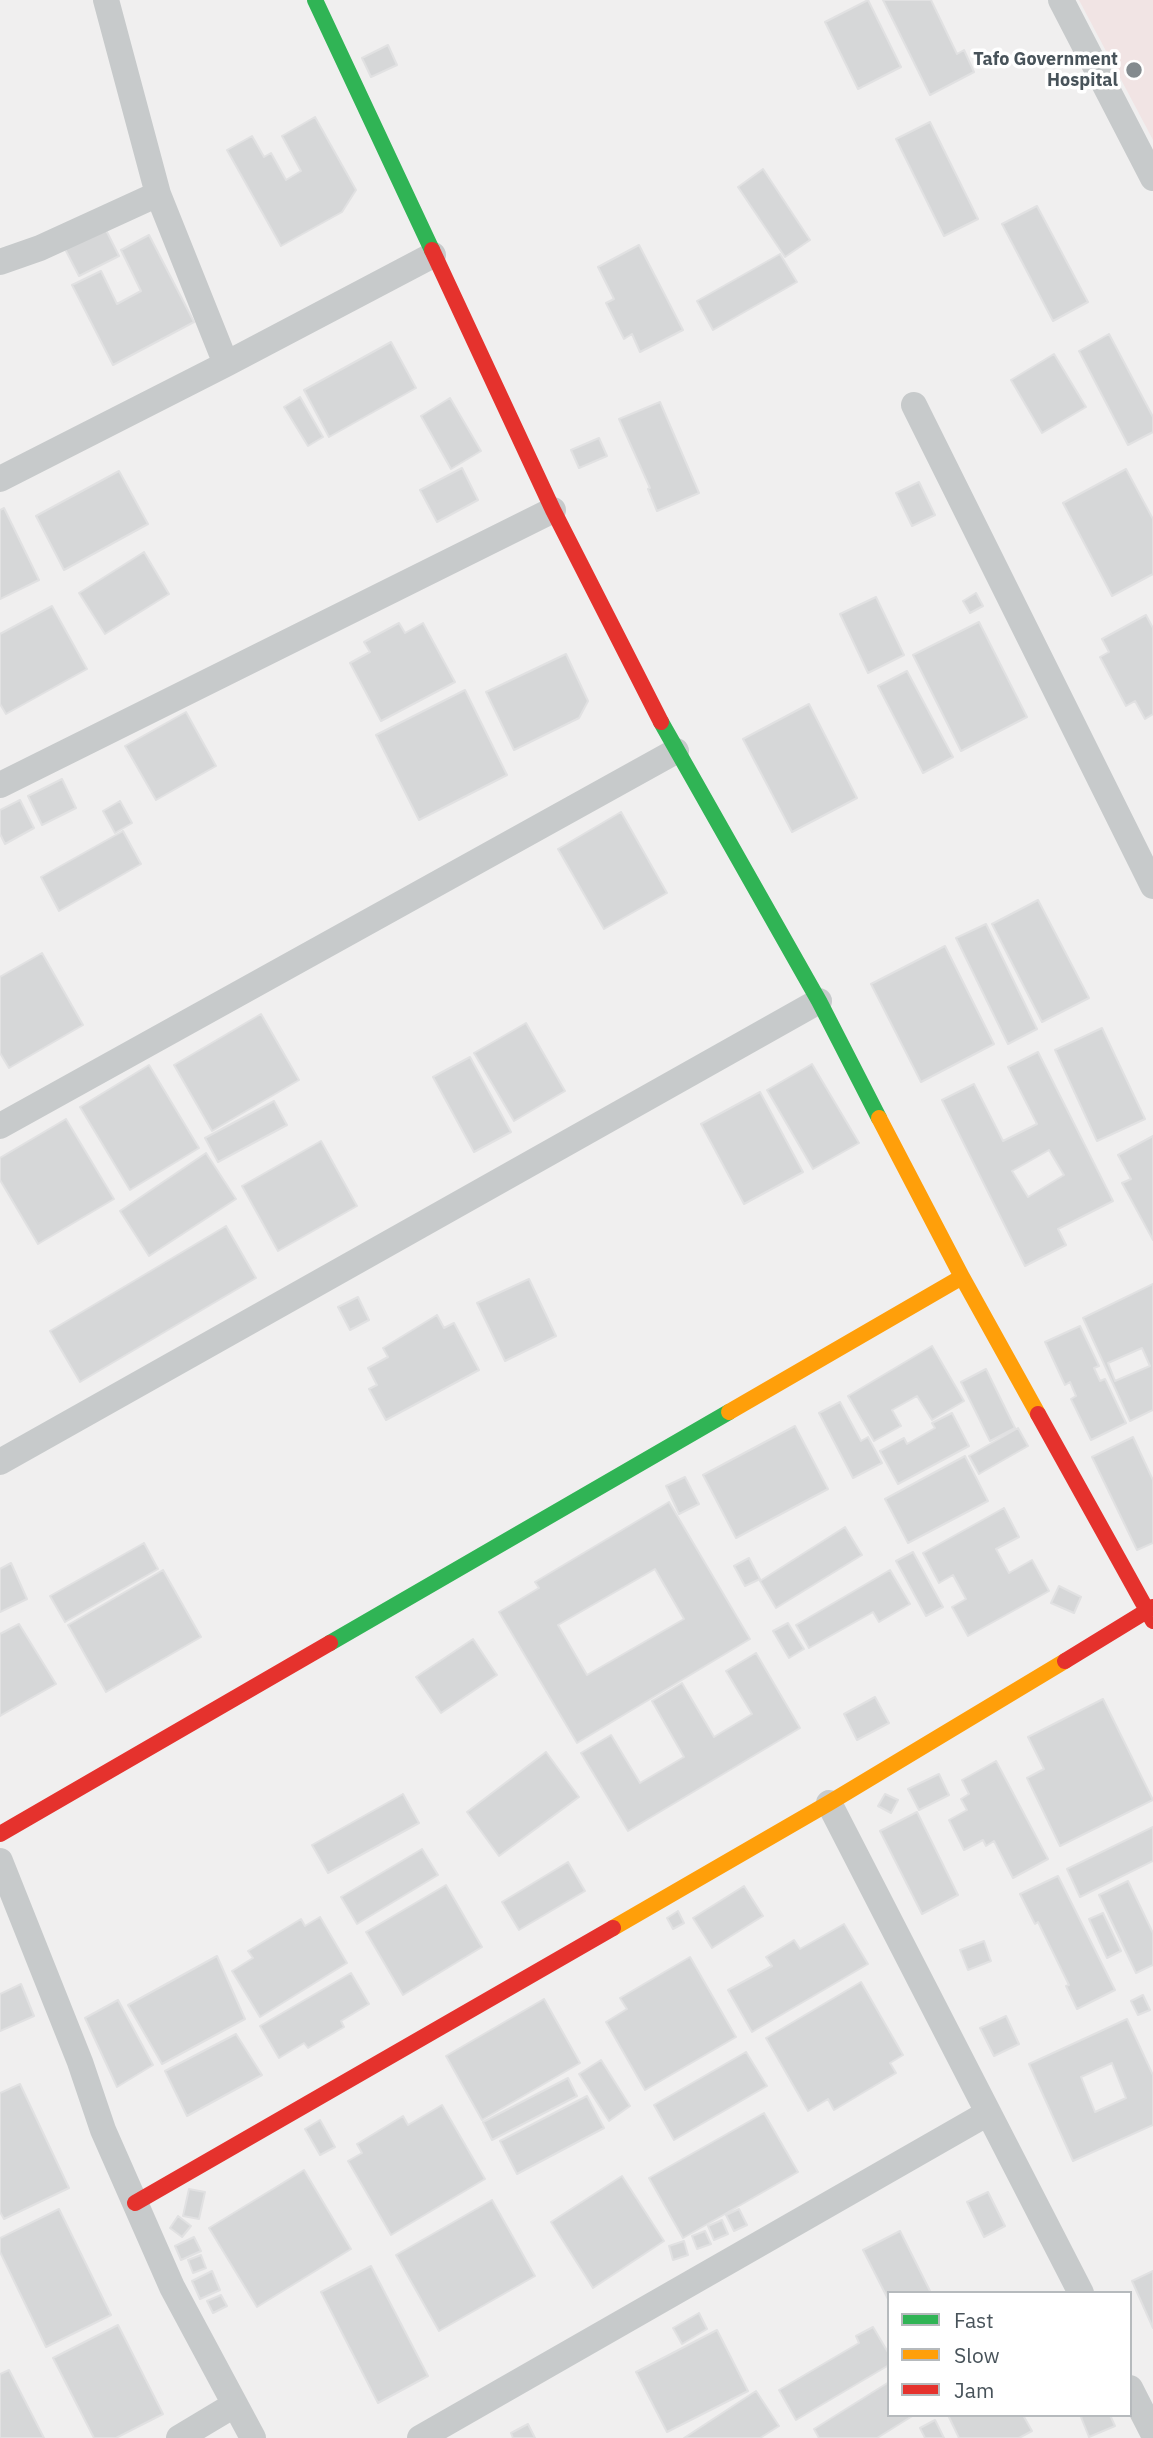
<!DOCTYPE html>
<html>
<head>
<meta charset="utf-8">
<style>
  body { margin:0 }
  #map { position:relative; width:1153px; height:2438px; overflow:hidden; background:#f0efef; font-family:"IBM Plex Sans",sans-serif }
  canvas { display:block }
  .legend { position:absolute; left:887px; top:2291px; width:245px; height:126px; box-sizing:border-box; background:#fff; border:2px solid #b6babd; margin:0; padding:9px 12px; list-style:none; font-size:21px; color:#48535a }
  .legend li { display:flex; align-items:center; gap:14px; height:35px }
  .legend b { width:35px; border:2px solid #b6babd }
</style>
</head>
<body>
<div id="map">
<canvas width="1153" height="2438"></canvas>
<ul class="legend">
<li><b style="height:9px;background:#30b455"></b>Fast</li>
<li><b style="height:9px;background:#ff9f0a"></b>Slow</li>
<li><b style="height:9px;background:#e5322d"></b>Jam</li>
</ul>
</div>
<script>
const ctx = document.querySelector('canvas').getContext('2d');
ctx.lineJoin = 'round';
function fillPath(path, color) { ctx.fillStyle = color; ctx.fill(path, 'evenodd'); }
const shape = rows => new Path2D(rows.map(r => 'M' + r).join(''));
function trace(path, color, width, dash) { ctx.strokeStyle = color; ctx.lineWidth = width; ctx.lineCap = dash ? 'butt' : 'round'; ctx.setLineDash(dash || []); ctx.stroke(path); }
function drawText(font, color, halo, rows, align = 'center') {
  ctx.font = font + ' "IBM Plex Sans",sans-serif'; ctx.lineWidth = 7; ctx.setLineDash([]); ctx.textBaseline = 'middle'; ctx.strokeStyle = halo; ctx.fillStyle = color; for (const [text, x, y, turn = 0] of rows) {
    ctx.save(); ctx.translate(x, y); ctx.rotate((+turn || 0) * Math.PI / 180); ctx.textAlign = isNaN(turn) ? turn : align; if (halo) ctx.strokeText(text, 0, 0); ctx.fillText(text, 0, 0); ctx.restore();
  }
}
const medical = shape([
  [1079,0,1153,0,1153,140]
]);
const building = shape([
  [868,0,901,67,858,89,825,22,868,0],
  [883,0,931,0,957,54,964,50,974,72,930,95,883,0],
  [388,45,397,65,371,77,362,58,388,45],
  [315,117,356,190,342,212,281,246,227,150,252,136,264,157,271,153,286,180,301,171,282,136,315,117],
  [930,122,978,219,944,236,896,139,930,122],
  [763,169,810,240,785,257,738,187,763,169],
  [1037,206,1088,302,1053,321,1002,224,1037,206],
  [104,226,119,256,79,276,64,247,104,226],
  [149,235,194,322,113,365,72,285,101,271,117,304,141,291,121,250,149,235],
  [639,245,683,330,640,352,632,334,624,339,606,303,614,299,598,267,639,245],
  [780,254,797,282,713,330,697,301,780,254],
  [1109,334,1153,417,1153,432,1128,445,1079,351,1109,334],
  [391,342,416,388,329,437,304,390,391,342],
  [1054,354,1086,407,1042,433,1011,380,1054,354],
  [300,397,323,437,308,446,284,407,300,397],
  [450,398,481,451,451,469,421,416,450,398],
  [660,402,699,493,657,511,648,489,650,488,619,419,660,402],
  [599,438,607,456,579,468,571,450,599,438],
  [462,468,478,500,437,522,420,490,462,468],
  [1126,469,1153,519,1153,574,1112,596,1063,503,1126,469],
  [119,471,148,524,64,570,36,516,119,471],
  [919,482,935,515,912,526,896,493,919,482],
  [4,508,39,580,0,599,0,510,4,508],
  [144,552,169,594,105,634,79,593,144,552],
  [976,593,983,606,970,613,963,601,976,593],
  [876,597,904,655,868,673,840,614,876,597],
  [52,606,87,669,6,714,0,704,0,634,52,606],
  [1146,615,1153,628,1153,714,1145,719,1135,701,1126,706,1100,657,1109,652,1102,639,1146,615],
  [979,622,1027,717,961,751,913,655,979,622],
  [399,623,405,633,423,623,455,682,381,721,350,663,370,652,364,642,399,623],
  [566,654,588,701,579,718,514,750,486,692,566,654],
  [907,671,953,757,923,773,878,686,907,671],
  [465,690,507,775,419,820,376,735,465,690],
  [809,704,857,798,792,832,743,739,809,704],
  [186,712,216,766,156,800,125,746,186,712],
  [62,779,76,808,42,825,28,796,62,779],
  [20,800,34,828,5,844,0,834,0,810,20,800],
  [120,801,132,823,115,833,103,811,120,801],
  [621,812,667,893,604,929,558,849,621,812],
  [123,831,141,864,59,911,41,877,123,831],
  [1038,900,1089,998,1042,1022,992,924,1038,900],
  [986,924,1037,1029,1008,1044,956,938,986,924],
  [945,946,994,1044,921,1082,871,984,945,946],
  [42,953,83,1025,9,1068,0,1053,0,977,42,953],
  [261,1014,299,1080,212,1131,174,1065,261,1014],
  [526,1023,565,1091,514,1121,474,1053,526,1023],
  [1102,1028,1145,1119,1097,1141,1055,1050,1102,1028],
  [1038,1052,1113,1201,1058,1229,1066,1245,1025,1266,942,1100,974,1084,1003,1141,1037,1124,1008,1067,1038,1052],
  [1049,1150,1064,1175,1028,1197,1012,1171,1049,1150],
  [470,1057,511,1132,474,1152,433,1077,470,1057],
  [812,1064,859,1143,813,1169,767,1090,812,1064],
  [149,1065,199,1148,130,1190,80,1107,149,1065],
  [760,1092,803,1172,744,1204,701,1124,760,1092],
  [274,1101,287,1125,218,1162,205,1138,274,1101],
  [66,1119,114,1199,38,1244,0,1180,0,1158,66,1119],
  [1153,1136,1153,1240,1122,1183,1131,1179,1118,1155,1153,1136],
  [321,1141,357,1206,278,1251,242,1186,321,1141],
  [206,1153,236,1199,149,1256,120,1211,206,1153],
  [226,1226,256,1278,80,1382,50,1331,226,1226],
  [529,1279,556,1336,505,1361,477,1303,529,1279],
  [1153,1284,1153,1410,1130,1421,1083,1318,1153,1284],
  [1142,1348,1150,1366,1115,1381,1108,1363,1142,1348],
  [358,1297,369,1320,350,1330,338,1307,358,1297],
  [437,1315,444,1328,454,1323,479,1370,386,1420,369,1389,377,1385,368,1368,388,1357,383,1348,437,1315],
  [1080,1326,1099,1366,1094,1368,1100,1381,1105,1379,1126,1423,1091,1440,1071,1399,1076,1396,1070,1382,1065,1385,1045,1342,1080,1326],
  [932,1346,964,1401,932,1420,917,1396,892,1410,901,1426,874,1441,848,1396,932,1346],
  [986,1369,1015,1428,990,1441,961,1382,986,1369],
  [840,1402,861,1441,868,1437,882,1463,853,1478,819,1413,840,1402],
  [952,1413,969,1446,898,1484,880,1451,904,1438,907,1444,935,1428,932,1423,952,1413],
  [795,1426,828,1489,736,1538,703,1475,795,1426],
  [1018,1428,1028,1446,979,1474,969,1456,1018,1428],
  [1133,1437,1153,1480,1153,1543,1137,1550,1092,1457,1133,1437],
  [965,1456,988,1501,908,1543,885,1499,965,1456],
  [685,1477,699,1504,679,1514,666,1486,685,1477],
  [669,1502,750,1639,577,1743,499,1612,539,1588,535,1582,669,1502],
  [655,1569,684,1619,587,1675,558,1625,655,1569],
  [1004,1508,1019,1537,996,1549,1009,1573,1032,1560,1049,1591,968,1636,952,1607,966,1599,953,1575,939,1583,923,1553,1004,1508],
  [845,1527,862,1555,776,1608,760,1581,845,1527],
  [144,1543,158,1569,65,1622,50,1596,144,1543],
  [913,1552,943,1607,926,1616,896,1561,913,1552],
  [749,1558,760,1579,745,1586,734,1566,749,1558],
  [11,1563,27,1599,0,1612,0,1569,11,1563],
  [163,1570,201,1637,106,1692,68,1625,163,1570],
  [890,1570,910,1604,879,1622,873,1612,809,1648,796,1625,890,1570],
  [1059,1586,1081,1597,1074,1613,1051,1603,1059,1586],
  [788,1623,804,1649,789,1658,773,1631,788,1623],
  [19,1624,56,1684,0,1716,0,1634,19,1624],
  [473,1639,497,1675,441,1713,416,1677,473,1639],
  [756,1653,800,1728,628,1831,581,1753,611,1735,640,1783,684,1757,652,1701,682,1683,714,1737,752,1714,726,1671,756,1653],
  [875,1697,889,1723,857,1740,844,1714,875,1697],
  [1103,1699,1153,1800,1060,1846,1027,1778,1044,1769,1028,1737,1103,1699],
  [546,1752,579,1797,499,1856,467,1812,546,1752],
  [996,1761,1048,1859,1013,1878,994,1841,986,1846,983,1840,964,1850,949,1820,967,1810,961,1799,969,1794,962,1780,996,1761],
  [939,1774,949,1795,919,1810,908,1789,939,1774],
  [403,1794,419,1823,328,1873,312,1845,403,1794],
  [885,1794,898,1800,891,1813,878,1806,885,1794],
  [917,1812,958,1895,922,1914,880,1831,917,1812],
  [1153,1827,1153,1861,1080,1897,1067,1869,1153,1827],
  [422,1849,438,1875,357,1924,341,1897,422,1849],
  [568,1862,585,1891,519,1930,502,1902,568,1862],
  [1058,1876,1115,1990,1077,2009,1066,1986,1069,1985,1038,1922,1035,1924,1020,1894,1058,1876],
  [1128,1881,1153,1933,1153,1965,1136,1973,1099,1895,1128,1881],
  [446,1885,482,1947,403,1995,366,1932,446,1885],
  [744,1886,763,1916,712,1948,693,1918,744,1886],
  [678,1911,684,1923,673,1929,667,1918,678,1911],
  [1103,1913,1121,1951,1107,1958,1089,1919,1103,1913],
  [320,1917,347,1963,260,2017,232,1971,253,1958,248,1951,301,1919,305,1926,320,1917],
  [844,1924,868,1964,752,2032,728,1990,772,1966,766,1957,794,1940,800,1949,844,1924],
  [984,1941,991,1961,968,1970,960,1950,984,1941],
  [217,1956,245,2019,162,2064,128,2005,217,1956],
  [690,1957,736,2037,645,2090,606,2022,627,2009,620,1998,690,1957],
  [351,1973,369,2004,341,2021,344,2027,308,2048,304,2043,279,2058,260,2026,351,1973],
  [861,1982,903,2055,890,2063,896,2073,834,2110,828,2099,808,2111,766,2038,861,1982],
  [21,1984,34,2016,0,2031,0,1994,21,1984],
  [1143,1995,1150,2010,1138,2015,1131,2001,1143,1995],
  [544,1999,580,2063,482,2120,446,2056,544,1999],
  [118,2000,153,2065,117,2087,85,2018,118,2000],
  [1006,2016,1019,2044,994,2056,980,2028,1006,2016],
  [1127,2019,1153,2075,1153,2125,1073,2161,1029,2064,1127,2019],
  [1112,2063,1126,2098,1095,2112,1081,2077,1112,2063],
  [236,2034,262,2075,187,2116,165,2071,236,2034],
  [746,2052,767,2086,674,2140,654,2105,746,2052],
  [601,2060,630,2106,609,2121,579,2074,601,2060],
  [568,2078,577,2096,492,2140,483,2122,568,2078],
  [20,2084,69,2188,4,2219,0,2212,0,2093,20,2084],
  [587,2096,604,2128,517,2174,500,2141,587,2096],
  [442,2105,485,2179,391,2235,348,2161,362,2153,357,2144,403,2116,408,2125,442,2105],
  [764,2113,798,2172,683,2238,649,2178,764,2113],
  [320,2120,335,2147,320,2155,305,2129,320,2120],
  [304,2170,351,2249,257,2307,209,2228,304,2170],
  [622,2176,664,2241,593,2288,551,2222,622,2176],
  [189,2189,205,2192,199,2219,183,2216,189,2189],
  [988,2192,1005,2226,984,2237,967,2202,988,2192],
  [492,2200,535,2276,439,2331,396,2255,492,2200],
  [59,2209,111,2315,46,2347,0,2252,0,2238,59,2209],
  [739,2209,747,2225,734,2231,726,2215,739,2209],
  [178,2216,191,2226,182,2237,170,2228,178,2216],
  [722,2220,728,2234,714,2240,708,2226,722,2220],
  [705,2231,711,2244,697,2249,692,2236,705,2231],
  [900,2231,931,2293,889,2293,889,2301,863,2250,900,2231],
  [194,2237,201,2251,181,2260,175,2246,194,2237],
  [684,2241,688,2255,673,2260,669,2246,684,2241],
  [201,2255,206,2268,193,2273,188,2260,201,2255],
  [371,2266,428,2376,378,2403,321,2292,371,2266],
  [212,2271,220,2290,200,2299,192,2281,212,2271],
  [1153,2271,1153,2328,1132,2281,1153,2271],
  [221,2295,227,2306,213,2313,207,2301,221,2295],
  [699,2313,707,2329,682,2344,673,2328,699,2313],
  [118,2325,163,2414,116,2438,94,2438,53,2358,118,2325],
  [873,2327,889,2354,889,2365,796,2420,779,2390,859,2343,856,2336,873,2327],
  [717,2330,748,2391,667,2432,636,2372,717,2330],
  [9,2370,44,2438,0,2438,0,2374,9,2370],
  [889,2382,889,2415,914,2415,877,2438,819,2438,814,2429,889,2382],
  [756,2391,779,2426,760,2438,684,2438,756,2391],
  [948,2415,1023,2415,1032,2431,1019,2438,959,2438,948,2415],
  [1085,2415,1110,2415,1115,2426,1089,2437,1081,2417,1085,2415],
  [935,2420,944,2438,925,2438,920,2428,935,2420],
  [528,2424,535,2438,513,2438,511,2433,528,2424]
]);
const street = shape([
  [106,0,158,194,226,364],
  [1061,0,1153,178],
  [0,262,40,248,158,194],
  [914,405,1153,886],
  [0,479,226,364,433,255],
  [0,785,553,510],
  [0,1126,676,751],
  [0,1462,819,1001],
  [829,1803,1081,2293],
  [0,1861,80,2062,103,2130,172,2287,253,2438],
  [1130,2388,1153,2433],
  [179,2438,234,2405],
  [420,2438,988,2113]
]);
const fast = shape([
  [315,0,432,250],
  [661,722,819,1001,879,1118],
  [330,1643,729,1412]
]);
const slow = shape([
  [879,1118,962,1277,1038,1414],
  [729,1412,962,1277],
  [613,1928,829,1803,1065,1661]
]);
const jam = shape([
  [432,250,553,510,661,722],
  [1038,1414,1153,1621],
  [1065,1661,1153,1607],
  [0,1834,330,1643],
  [135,2203,613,1928]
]);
const markers = [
  [1134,70,9,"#838a8e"]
];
const poiNames = [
  ["Tafo Government",1118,60],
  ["Hospital",1118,81]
];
fillPath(medical, '#f1e4e4');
fillPath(building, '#d6d7d8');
trace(building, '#e1e1e2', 2);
trace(street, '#c7cacb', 26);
trace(fast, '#30b455', 16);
trace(slow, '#ff9f0a', 16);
trace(jam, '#e5322d', 16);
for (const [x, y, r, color] of markers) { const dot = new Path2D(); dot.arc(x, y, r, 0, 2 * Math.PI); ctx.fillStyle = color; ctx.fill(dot); trace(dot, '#fff', 2.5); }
drawText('bold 18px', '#48535a', '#fff', poiNames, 'right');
</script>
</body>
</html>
